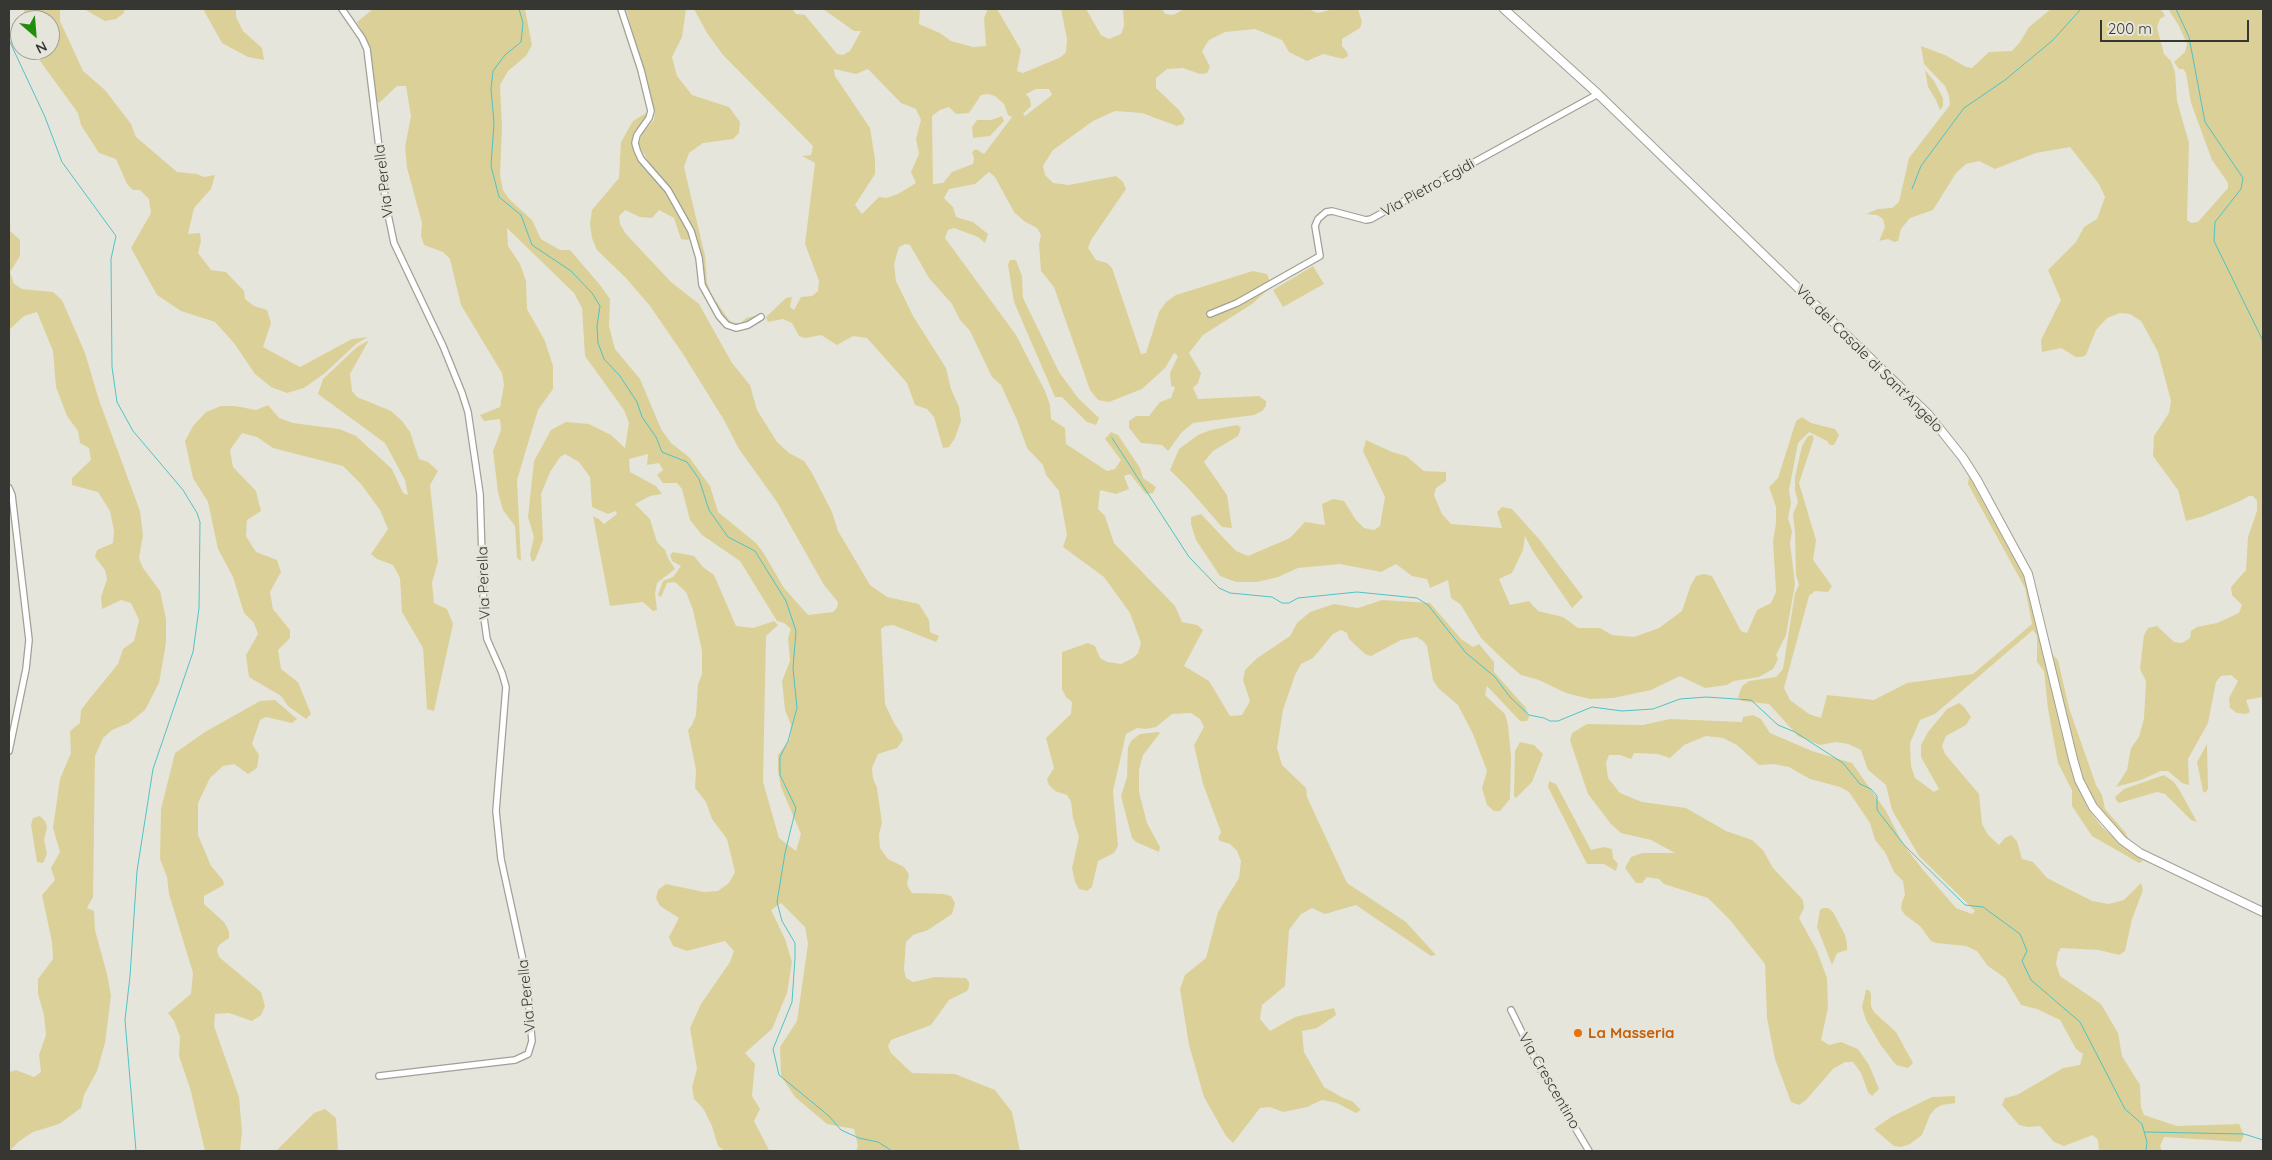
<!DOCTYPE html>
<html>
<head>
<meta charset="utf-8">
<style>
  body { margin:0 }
  #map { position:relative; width:2272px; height:1160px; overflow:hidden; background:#e6e5db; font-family:Quicksand,sans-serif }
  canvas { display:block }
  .frame { position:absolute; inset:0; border:10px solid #363632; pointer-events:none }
  .north { position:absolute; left:10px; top:10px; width:50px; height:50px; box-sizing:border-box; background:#e6e5db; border:1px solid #a09f97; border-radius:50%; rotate:153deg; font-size:14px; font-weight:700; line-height:20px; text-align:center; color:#363632 }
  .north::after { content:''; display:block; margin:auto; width:18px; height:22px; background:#228d0d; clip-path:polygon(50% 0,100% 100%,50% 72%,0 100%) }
  .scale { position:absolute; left:2100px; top:20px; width:149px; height:22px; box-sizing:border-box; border:2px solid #363632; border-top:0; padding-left:6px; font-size:15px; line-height:18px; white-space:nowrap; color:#363632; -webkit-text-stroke:4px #e6e5db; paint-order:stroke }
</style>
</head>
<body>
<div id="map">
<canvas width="2272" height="1160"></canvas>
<div class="frame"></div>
<div class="north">N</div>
<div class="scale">200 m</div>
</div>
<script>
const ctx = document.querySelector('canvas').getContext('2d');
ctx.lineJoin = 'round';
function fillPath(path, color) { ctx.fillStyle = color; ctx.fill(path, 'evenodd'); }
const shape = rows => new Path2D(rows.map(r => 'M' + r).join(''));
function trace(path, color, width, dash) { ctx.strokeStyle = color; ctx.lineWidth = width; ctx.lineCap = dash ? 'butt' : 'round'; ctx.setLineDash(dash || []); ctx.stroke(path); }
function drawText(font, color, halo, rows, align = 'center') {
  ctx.font = font + ' Quicksand,sans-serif'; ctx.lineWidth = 5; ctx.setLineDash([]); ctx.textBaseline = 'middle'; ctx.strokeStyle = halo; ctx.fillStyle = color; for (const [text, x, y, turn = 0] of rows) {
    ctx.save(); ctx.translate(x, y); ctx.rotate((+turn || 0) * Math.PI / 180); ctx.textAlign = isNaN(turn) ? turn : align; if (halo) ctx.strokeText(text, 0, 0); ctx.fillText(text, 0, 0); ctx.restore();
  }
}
const green = shape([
  [24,9,60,9,60,21,83,71,105,90,131,124,136,137,177,172,197,174,204,177,215,175,211,189,194,208,188,234,200,233,201,241,198,253,211,270,226,272,244,291,245,299,254,306,267,310,271,323,263,347,300,367,352,339,368,337,356,344,325,373,304,388,287,393,271,387,255,374,234,343,215,322,181,311,157,295,131,248,151,213,149,199,140,190,133,190,127,184,116,159,99,153,81,125,78,113,32,50,50,50,50,20,25,20],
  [84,9,124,9,124,13,116,19,105,21],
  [203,9,236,9,236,17,243,31,262,48,264,60,248,57,222,43],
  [373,9,525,9,532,45,526,56,508,71,500,85,502,127,500,175,503,190,509,199,532,220,541,239,560,250,570,250,600,285,610,299,609,326,615,349,640,379,661,429,671,443,689,457,710,486,718,512,756,543,763,552,784,588,808,615,833,612,837,608,838,602,824,585,777,502,739,449,724,420,683,354,650,306,626,278,597,250,592,238,590,224,592,210,619,178,621,142,633,121,648,112,648,117,634,137,633,146,639,160,666,191,680,213,690,237,688,240,681,239,674,218,659,210,652,218,640,217,625,210,619,216,620,224,626,234,671,282,699,304,732,363,750,385,757,410,777,442,789,453,804,461,812,473,832,512,838,531,870,585,887,597,919,604,929,620,930,632,939,636,936,642,893,625,885,626,881,629,885,704,894,723,902,735,903,740,897,748,878,754,872,768,873,778,877,788,882,823,879,834,880,848,888,859,904,867,909,874,907,885,912,893,944,894,951,896,955,903,952,914,928,930,913,935,906,942,904,970,906,978,913,982,935,977,966,978,969,982,969,987,967,991,949,1000,931,1025,891,1040,888,1046,891,1053,912,1073,955,1074,995,1090,1012,1112,1020,1151,856,1151,858,1146,854,1129,827,1124,795,1097,781,1076,780,1047,797,1021,808,944,805,927,781,903,771,910,785,939,792,962,787,993,772,1029,745,1053,755,1064,752,1096,760,1109,754,1121,769,1150,725,1151,718,1146,712,1126,703,1108,694,1099,692,1087,697,1069,690,1028,701,1004,730,962,734,951,725,941,687,951,673,946,669,937,679,918,660,906,656,898,658,890,666,884,704,892,718,891,729,883,735,872,727,839,712,819,706,802,695,788,696,770,688,730,692,725,696,715,698,684,702,674,702,651,693,610,686,592,675,582,667,583,661,597,658,595,663,581,673,577,681,566,672,561,670,555,673,552,694,556,703,567,714,575,736,626,753,628,774,621,778,625,766,636,763,782,779,838,796,851,801,834,781,787,778,771,778,755,790,739,791,725,785,710,782,681,790,661,788,638,791,629,784,623,777,621,740,561,702,535,690,520,682,489,677,483,663,483,657,475,663,470,659,463,647,465,648,454,629,459,630,472,656,486,662,494,650,496,635,504,650,519,657,542,665,550,669,560,675,569,657,583,655,594,657,610,653,611,643,602,610,606,593,516,599,519,604,524,617,514,616,511,608,514,592,507,590,477,579,462,565,454,560,457,550,472,541,494,543,540,535,560,532,562,530,555,534,537,528,517,534,461,551,430,566,422,589,424,611,435,625,448,629,423,624,410,585,356,582,308,574,293,507,228,508,246,520,264,526,281,527,309,545,341,553,366,553,389,538,410,517,480,521,561,517,558,515,526,503,510,498,492,493,451,501,430,500,419,484,421,480,415,500,407,504,385,502,373,461,305,450,259,443,252,424,245,421,236,422,223,407,168,405,147,411,116,406,86,397,86,379,103,377,101,366,40,357,22],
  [626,9,686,9,682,37,672,57,677,76,692,95,729,107,740,122,739,133,733,139,703,143,689,153,684,167,705,256,707,282,711,294,729,320,734,323,741,323,746,318,755,316,748,324,737,327,727,322,709,296,705,287,693,231,638,145,643,132,654,120,655,112],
  [694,9,792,9,796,14,805,15,837,54,843,55,850,51,861,31,854,31,823,9,920,9,919,24,940,33,951,41,973,47,986,46,984,18,988,9,997,9,1021,50,1017,71,1023,73,1061,57,1066,52,1067,39,1061,9,1086,9,1101,35,1109,39,1121,34,1124,26,1123,9,1162,9,1165,14,1173,15,1184,9,1308,9,1318,13,1334,9,1358,9,1362,22,1360,28,1342,39,1342,46,1347,52,1348,56,1343,59,1323,54,1307,61,1289,52,1282,40,1255,29,1225,32,1209,40,1202,51,1210,67,1207,73,1200,74,1183,68,1167,69,1156,78,1156,88,1179,110,1185,119,1183,124,1177,126,1142,113,1115,111,1093,121,1053,150,1043,166,1045,175,1053,183,1069,185,1116,176,1123,182,1126,189,1091,240,1088,248,1096,260,1107,263,1112,268,1141,354,1146,353,1159,312,1166,302,1176,295,1253,271,1267,274,1272,286,1252,304,1203,335,1189,353,1201,373,1198,383,1193,388,1198,399,1259,396,1266,401,1266,406,1262,411,1254,415,1193,423,1182,432,1168,451,1162,445,1141,443,1129,428,1129,421,1136,416,1149,416,1160,402,1171,398,1175,387,1171,386,1170,373,1178,356,1174,353,1165,368,1142,389,1109,402,1098,400,1090,390,1054,287,1041,271,1039,244,1041,235,1037,228,1024,221,1014,212,995,177,989,172,975,184,949,189,944,198,953,207,956,217,973,222,988,234,985,243,978,237,954,228,948,230,945,238,1016,335,1045,391,1050,405,1051,419,1065,428,1066,444,1107,471,1115,469,1121,460,1105,439,1111,432,1118,435,1140,468,1143,478,1156,487,1153,493,1146,494,1130,474,1124,476,1129,489,1116,494,1100,490,1098,509,1105,516,1114,543,1175,606,1182,622,1197,625,1203,630,1184,666,1209,681,1230,716,1242,715,1250,701,1243,680,1245,670,1256,659,1290,636,1297,623,1310,612,1334,604,1358,608,1382,600,1430,603,1461,639,1473,647,1479,644,1494,662,1494,672,1526,708,1529,717,1527,721,1520,721,1487,686,1485,695,1505,714,1508,725,1511,757,1510,799,1500,811,1494,811,1487,805,1482,788,1487,771,1473,734,1458,705,1438,688,1433,680,1427,646,1424,642,1417,637,1401,640,1371,656,1365,654,1349,639,1347,633,1341,630,1333,634,1313,658,1301,664,1295,675,1283,710,1277,748,1282,765,1306,788,1307,797,1347,883,1406,922,1436,955,1431,956,1356,905,1325,914,1312,908,1301,914,1289,930,1285,986,1262,1005,1260,1019,1270,1031,1295,1017,1334,1008,1336,1015,1317,1028,1302,1031,1304,1052,1324,1087,1343,1098,1352,1101,1361,1110,1356,1113,1337,1103,1322,1100,1307,1107,1283,1112,1270,1107,1260,1108,1233,1143,1226,1136,1204,1097,1189,1045,1180,989,1185,975,1206,958,1218,912,1239,878,1241,861,1237,851,1230,844,1220,841,1218,838,1221,832,1203,784,1194,745,1204,727,1200,719,1191,713,1172,714,1156,727,1146,729,1137,728,1126,734,1113,791,1118,846,1114,853,1098,861,1092,887,1087,891,1079,889,1075,882,1072,868,1079,837,1073,818,1071,802,1067,795,1055,791,1049,785,1047,779,1054,768,1046,738,1071,714,1072,702,1066,697,1062,689,1062,652,1088,643,1095,646,1100,658,1107,662,1121,664,1133,658,1138,653,1141,643,1130,613,1104,577,1063,547,1067,535,1059,491,1046,475,1043,465,1027,448,1017,420,1001,385,992,377,970,331,960,320,952,304,929,278,910,245,905,244,899,247,894,264,896,281,913,316,946,368,951,389,959,407,961,421,955,438,949,447,943,448,934,417,927,409,915,405,907,383,867,338,853,336,837,345,821,335,806,338,799,336,792,323,783,319,768,322,766,317,786,298,792,297,790,307,794,310,801,297,812,296,818,291,819,281,805,244,815,163,802,156,811,155,813,146,723,55,707,33],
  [834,69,856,74,868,69,901,103,916,109,921,120,916,139,919,154,911,172,916,183,898,194,886,198,879,197,862,214,855,205,875,174,875,159,870,128,835,76],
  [1036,89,1049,89,1052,95,1025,116,1023,114,1031,106,1030,99,1026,94],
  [988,94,995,96,1004,104,1008,115,1012,117,984,154,976,149,972,152,974,158,973,164,952,172,943,183,933,184,932,116,940,110,949,107,956,114,969,113,981,95],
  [2051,9,2161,9,2165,16,2160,19,2157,27,2164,54,2171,61,2175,72,2177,101,2189,143,2187,220,2191,223,2198,222,2228,188,2228,183,2212,160,2191,103,2186,73,2183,69,2179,69,2174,62,2185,52,2187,44,2179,26,2168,9,2263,9,2263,697,2246,700,2250,712,2246,714,2237,713,2230,708,2229,698,2238,681,2231,675,2221,676,2216,682,2208,723,2188,759,2189,785,2182,783,2168,771,2161,771,2141,780,2116,787,2127,770,2131,748,2139,737,2144,718,2146,681,2140,669,2144,635,2148,628,2157,626,2174,642,2182,643,2190,638,2191,631,2197,627,2217,623,2239,613,2242,605,2232,595,2231,587,2246,570,2248,537,2257,511,2257,501,2253,496,2249,496,2238,502,2204,516,2186,521,2178,490,2153,456,2154,436,2169,413,2171,401,2158,352,2141,321,2130,314,2120,313,2107,318,2096,330,2086,355,2082,357,2076,357,2061,348,2042,352,2041,340,2061,300,2048,270,2076,242,2084,227,2097,219,2105,197,2099,184,2070,147,2036,153,1995,169,1979,161,1966,164,1956,173,1933,210,1910,218,1901,229,1898,241,1894,242,1888,239,1879,241,1885,227,1883,219,1877,215,1866,214,1878,209,1892,208,1899,202,1909,158,1950,105,1949,96,1945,86,1924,64,1921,46,1945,55,1966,67,1972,68,1989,52,2012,51,2020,42,2029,27],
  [1925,70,1934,81,1943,98,1943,106,1940,110,1936,100,1928,87],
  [1002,116,1004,121,990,136,973,138,972,127,977,120,991,120],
  [9,230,20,240,20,256,10,272,14,284,22,289,53,292,62,300,85,353,99,400,140,511,143,535,139,558,143,568,160,591,166,619,166,643,159,683,145,710,129,723,112,730,103,738,95,756,93,897,87,908,94,911,95,930,107,974,111,996,105,1043,97,1071,84,1095,81,1108,59,1124,33,1132,18,1142,10,1151,9,1072,16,1070,34,1077,41,1072,39,1055,46,1035,44,1015,38,994,38,979,53,959,52,942,42,895,55,880,51,868,60,852,53,828,60,779,71,753,70,731,80,723,81,710,87,702,118,664,123,649,134,641,139,620,131,603,121,600,102,609,101,597,107,579,105,570,95,557,97,550,113,543,114,531,110,511,98,492,72,485,72,478,91,460,89,448,80,443,78,431,67,416,56,387,53,351,37,312,24,316,9,330],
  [1010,260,1016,260,1022,276,1023,298,1059,372,1078,398,1099,418,1096,425,1087,422,1062,397,1055,397,1014,302,1008,265],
  [1313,266,1324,284,1283,307,1273,290],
  [369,340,350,374,352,391,357,397,391,411,402,421,410,432,419,459,428,462,438,471,430,485,438,561,432,583,434,603,447,609,453,624,434,711,427,709,423,648,402,612,400,578,393,565,377,559,371,554,388,529,380,510,361,484,343,466,273,448,257,437,242,433,230,450,233,467,256,491,261,511,247,520,246,536,256,552,277,560,281,572,270,592,273,609,290,630,290,638,278,650,281,669,298,682,311,714,306,719,288,706,281,696,249,677,246,655,258,634,254,623,244,613,233,577,218,549,208,502,193,478,185,441,193,426,206,412,221,406,235,406,256,410,268,405,279,418,293,423,339,429,356,436,392,469,403,493,408,495,405,480,385,443,318,394,323,379,357,347],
  [1802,417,1811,423,1835,429,1839,435,1834,445,1830,445,1827,441,1809,432,1798,443,1789,490,1791,503,1788,518,1792,531,1790,543,1795,584,1786,635,1776,655,1778,659,1773,669,1759,677,1734,681,1727,685,1705,688,1680,676,1651,690,1613,698,1590,699,1566,693,1539,680,1521,675,1508,664,1481,638,1461,605,1451,598,1448,580,1430,588,1427,579,1412,576,1396,564,1381,572,1340,564,1298,568,1278,577,1257,582,1236,582,1220,576,1196,540,1191,524,1191,517,1201,514,1236,551,1248,556,1290,538,1305,522,1325,525,1322,504,1333,499,1344,501,1356,520,1364,528,1374,530,1380,526,1385,497,1363,451,1366,440,1392,452,1406,456,1424,471,1446,472,1446,481,1436,488,1434,495,1442,514,1451,524,1502,528,1497,512,1502,507,1512,509,1539,539,1583,597,1572,608,1532,550,1525,536,1523,550,1512,573,1499,579,1510,605,1529,601,1538,611,1563,617,1578,628,1600,628,1612,635,1634,637,1659,628,1682,611,1690,587,1696,576,1704,574,1712,576,1741,631,1747,633,1757,610,1771,603,1776,592,1773,541,1776,523,1776,507,1769,487,1778,478,1796,421],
  [1237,425,1241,428,1238,436,1213,451,1204,462,1227,495,1232,528,1222,527,1188,488,1170,470,1179,449,1198,435,1211,430],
  [1812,435,1814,438,1799,483,1816,540,1813,560,1832,586,1828,592,1815,591,1809,596,1784,688,1790,700,1809,714,1821,718,1827,695,1874,700,1907,683,1973,674,2032,624,2025,588,1968,484,1969,476,2026,580,2078,784,2087,807,2102,827,2143,861,2139,863,2092,836,2072,806,2072,790,2058,763,2048,709,2044,671,2037,662,2037,636,2033,630,1935,714,1920,720,1910,743,1911,766,1915,778,1934,792,1939,789,1921,757,1921,745,1928,732,1947,709,1959,703,1964,707,1971,717,1966,725,1946,736,1942,746,1945,754,1979,794,1982,824,1988,835,1999,845,2005,838,2011,835,2017,841,2022,859,2033,862,2047,878,2092,901,2109,904,2124,900,2141,883,2143,890,2132,919,2125,951,2119,955,2099,950,2061,948,2058,952,2056,964,2060,976,2101,1004,2118,1033,2122,1056,2140,1085,2141,1107,2144,1115,2177,1126,2239,1124,2244,1135,2241,1142,2164,1137,2160,1146,2162,1151,2099,1151,2098,1140,2093,1135,2064,1146,2054,1142,2040,1126,2028,1127,2019,1125,2002,1105,2005,1098,2017,1095,2063,1068,2080,1065,2083,1054,2076,1049,2060,1020,2037,1009,2021,1005,2005,978,1988,966,1977,951,1966,946,1936,943,1931,941,1920,926,1905,915,1901,909,1902,902,1905,895,1903,881,1894,872,1885,852,1875,840,1870,823,1849,792,1840,787,1810,779,1789,767,1774,764,1759,765,1737,745,1723,738,1706,736,1684,745,1670,758,1658,754,1634,753,1631,759,1620,755,1609,755,1606,763,1608,778,1620,793,1642,802,1686,808,1726,831,1752,840,1763,850,1773,868,1803,900,1804,908,1799,918,1817,951,1827,978,1828,1008,1821,1040,1829,1045,1841,1042,1858,1049,1869,1065,1879,1089,1872,1096,1868,1092,1861,1073,1853,1062,1845,1062,1833,1069,1806,1100,1799,1105,1791,1102,1775,1059,1767,1018,1765,964,1730,920,1708,898,1664,884,1659,879,1647,877,1642,883,1636,883,1625,868,1631,857,1642,853,1675,853,1651,840,1621,833,1611,824,1588,794,1570,740,1572,733,1587,724,1643,725,1670,719,1742,722,1743,717,1753,715,1761,719,1770,733,1812,751,1852,763,1886,811,1903,844,1924,871,1956,908,1972,914,1975,911,1919,856,1892,810,1886,785,1868,770,1861,750,1848,744,1836,742,1820,745,1798,736,1769,704,1742,701,1738,697,1742,686,1749,681,1776,677,1783,669,1795,593,1799,585,1796,575,1795,532,1793,514,1798,502,1795,490,1795,477,1802,446,1808,436],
  [2053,655,2058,660,2069,708,2096,785,2102,795,2105,809,2125,832,2132,845,2110,824,2091,799,2081,779,2058,684],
  [275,700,297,719,292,723,266,717,260,720,252,744,259,755,257,768,248,774,234,764,223,766,210,778,198,803,198,835,211,866,223,880,224,885,204,896,204,904,224,922,229,931,229,938,219,945,217,950,219,957,261,992,265,1006,261,1015,252,1021,229,1013,215,1014,214,1026,239,1097,242,1131,240,1151,205,1151,190,1088,179,1056,180,1037,174,1021,168,1013,191,994,193,973,169,894,167,877,160,859,161,809,175,753,205,732,260,701],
  [1158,732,1160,733,1143,755,1139,770,1139,792,1147,823,1160,847,1159,852,1136,842,1132,838,1121,796,1127,777,1128,747,1132,740,1140,734],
  [1520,742,1534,745,1543,754,1532,782,1516,798,1514,796,1515,751],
  [2207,744,2208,789,2205,793,2203,791,2197,762],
  [2164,775,2174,782,2180,791,2197,822,2191,820,2165,794,2157,792,2119,803,2116,800,2115,797,2124,789],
  [1549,781,1556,784,1591,850,1604,847,1612,849,1613,858,1618,864,1616,871,1604,864,1587,864,1548,787],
  [40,816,45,821,47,827,44,840,47,854,43,863,37,862,31,825,33,818],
  [1823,908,1828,908,1833,912,1845,935,1847,944,1847,950,1837,953,1832,965,1817,927,1820,910],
  [1866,990,1869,990,1871,994,1871,1006,1874,1012,1896,1032,1913,1063,1908,1068,1896,1065,1880,1044,1866,1020,1862,1007],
  [1955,1096,1955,1103,1942,1105,1935,1109,1930,1115,1922,1135,1910,1144,1901,1147,1894,1146,1874,1129,1891,1117,1932,1097],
  [325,1109,336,1118,338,1151,276,1151,314,1113]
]);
const stream = shape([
  [519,9,523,23,521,42,505,55,493,71,491,89,494,123,491,166,499,197,521,215,532,245,571,271,592,293,600,306,597,326,598,343,604,359,620,376,637,402,642,417,656,437,662,452,687,462,699,479,709,510,728,537,755,551,786,601,796,631,793,668,797,708,788,741,780,757,780,775,796,808,785,853,777,902,782,921,795,943,795,958,792,1002,773,1049,779,1075,829,1116,841,1130,859,1138,878,1142,892,1151],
  [2176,9,2189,37,2205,122,2243,178,2241,189,2215,222,2214,241,2263,341],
  [9,40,45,117,62,162,116,236,111,259,112,367,117,402,133,431,183,490,197,513,200,522,199,608,193,652,153,769,137,871,130,976,125,1020,136,1151],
  [1912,189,1921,166,1964,108,2005,80,2053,40,2081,9],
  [1112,438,1189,557,1219,588,1230,593,1272,597,1282,603,1289,603,1298,598,1357,592,1417,598,1428,605,1466,653,1495,677,1510,697,1529,715,1544,718,1550,721,1558,721,1592,707,1622,711,1653,709,1680,699,1706,697,1751,700,1778,725,1795,732,1843,763,1860,784,1871,789,1877,796,1877,810,1905,846,1965,905,1983,907,2020,934,2027,951,2022,961,2031,980,2080,1022,2125,1109,2142,1124,2147,1142,2146,1151],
  [2145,1132,2244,1134,2263,1140]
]);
const street = shape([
  [342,9,362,38,367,49,386,205,394,243,443,346,462,393,468,412,480,494,484,618,487,639,502,673,506,687,496,811,501,859,526,974,532,1041,528,1054,515,1060,379,1076],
  [621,9,641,70,651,111,649,118,637,135,635,143,637,150,641,159,668,190,691,231,699,258,702,285,719,316,727,325,736,328,748,325,761,317],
  [1210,314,1237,303,1320,256,1315,226,1318,219,1326,212,1332,211,1366,220,1371,219,1598,94],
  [9,488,12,495,29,640,26,669,9,751],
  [1511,1010,1540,1069,1589,1151]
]);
const secondary = shape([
  [1504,9,1598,94,1928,414,1963,458,1977,480,2028,574,2073,759,2079,780,2093,807,2122,840,2140,853,2263,912]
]);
const markers = [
  [1578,1033,5,"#e8710a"]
];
const streetNames = [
  ["Via Perella",384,181,-97],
  ["Via Pietro Egidi",1428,188,-29],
  ["Via del Casale di Sant'Angelo",1869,359,45],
  ["Via Perella",484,583,-92],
  ["Via Perella",527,996,-96],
  ["Via Crescentino",1549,1081,60]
];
const foodNames = [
  ["La Masseria",1588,1033]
];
fillPath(green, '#dbd198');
trace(stream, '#50c2c6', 1);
trace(street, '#a1a097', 8);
trace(secondary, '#a1a097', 10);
trace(street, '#fff', 5.5);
trace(secondary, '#fff', 8);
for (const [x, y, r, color] of markers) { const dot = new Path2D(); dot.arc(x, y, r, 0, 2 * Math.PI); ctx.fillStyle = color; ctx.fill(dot); trace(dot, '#e6e5db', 2); }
drawText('15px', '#363632', '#e6e5db', streetNames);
drawText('bold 15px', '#c56008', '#e6e5db', foodNames, 'left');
</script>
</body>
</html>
